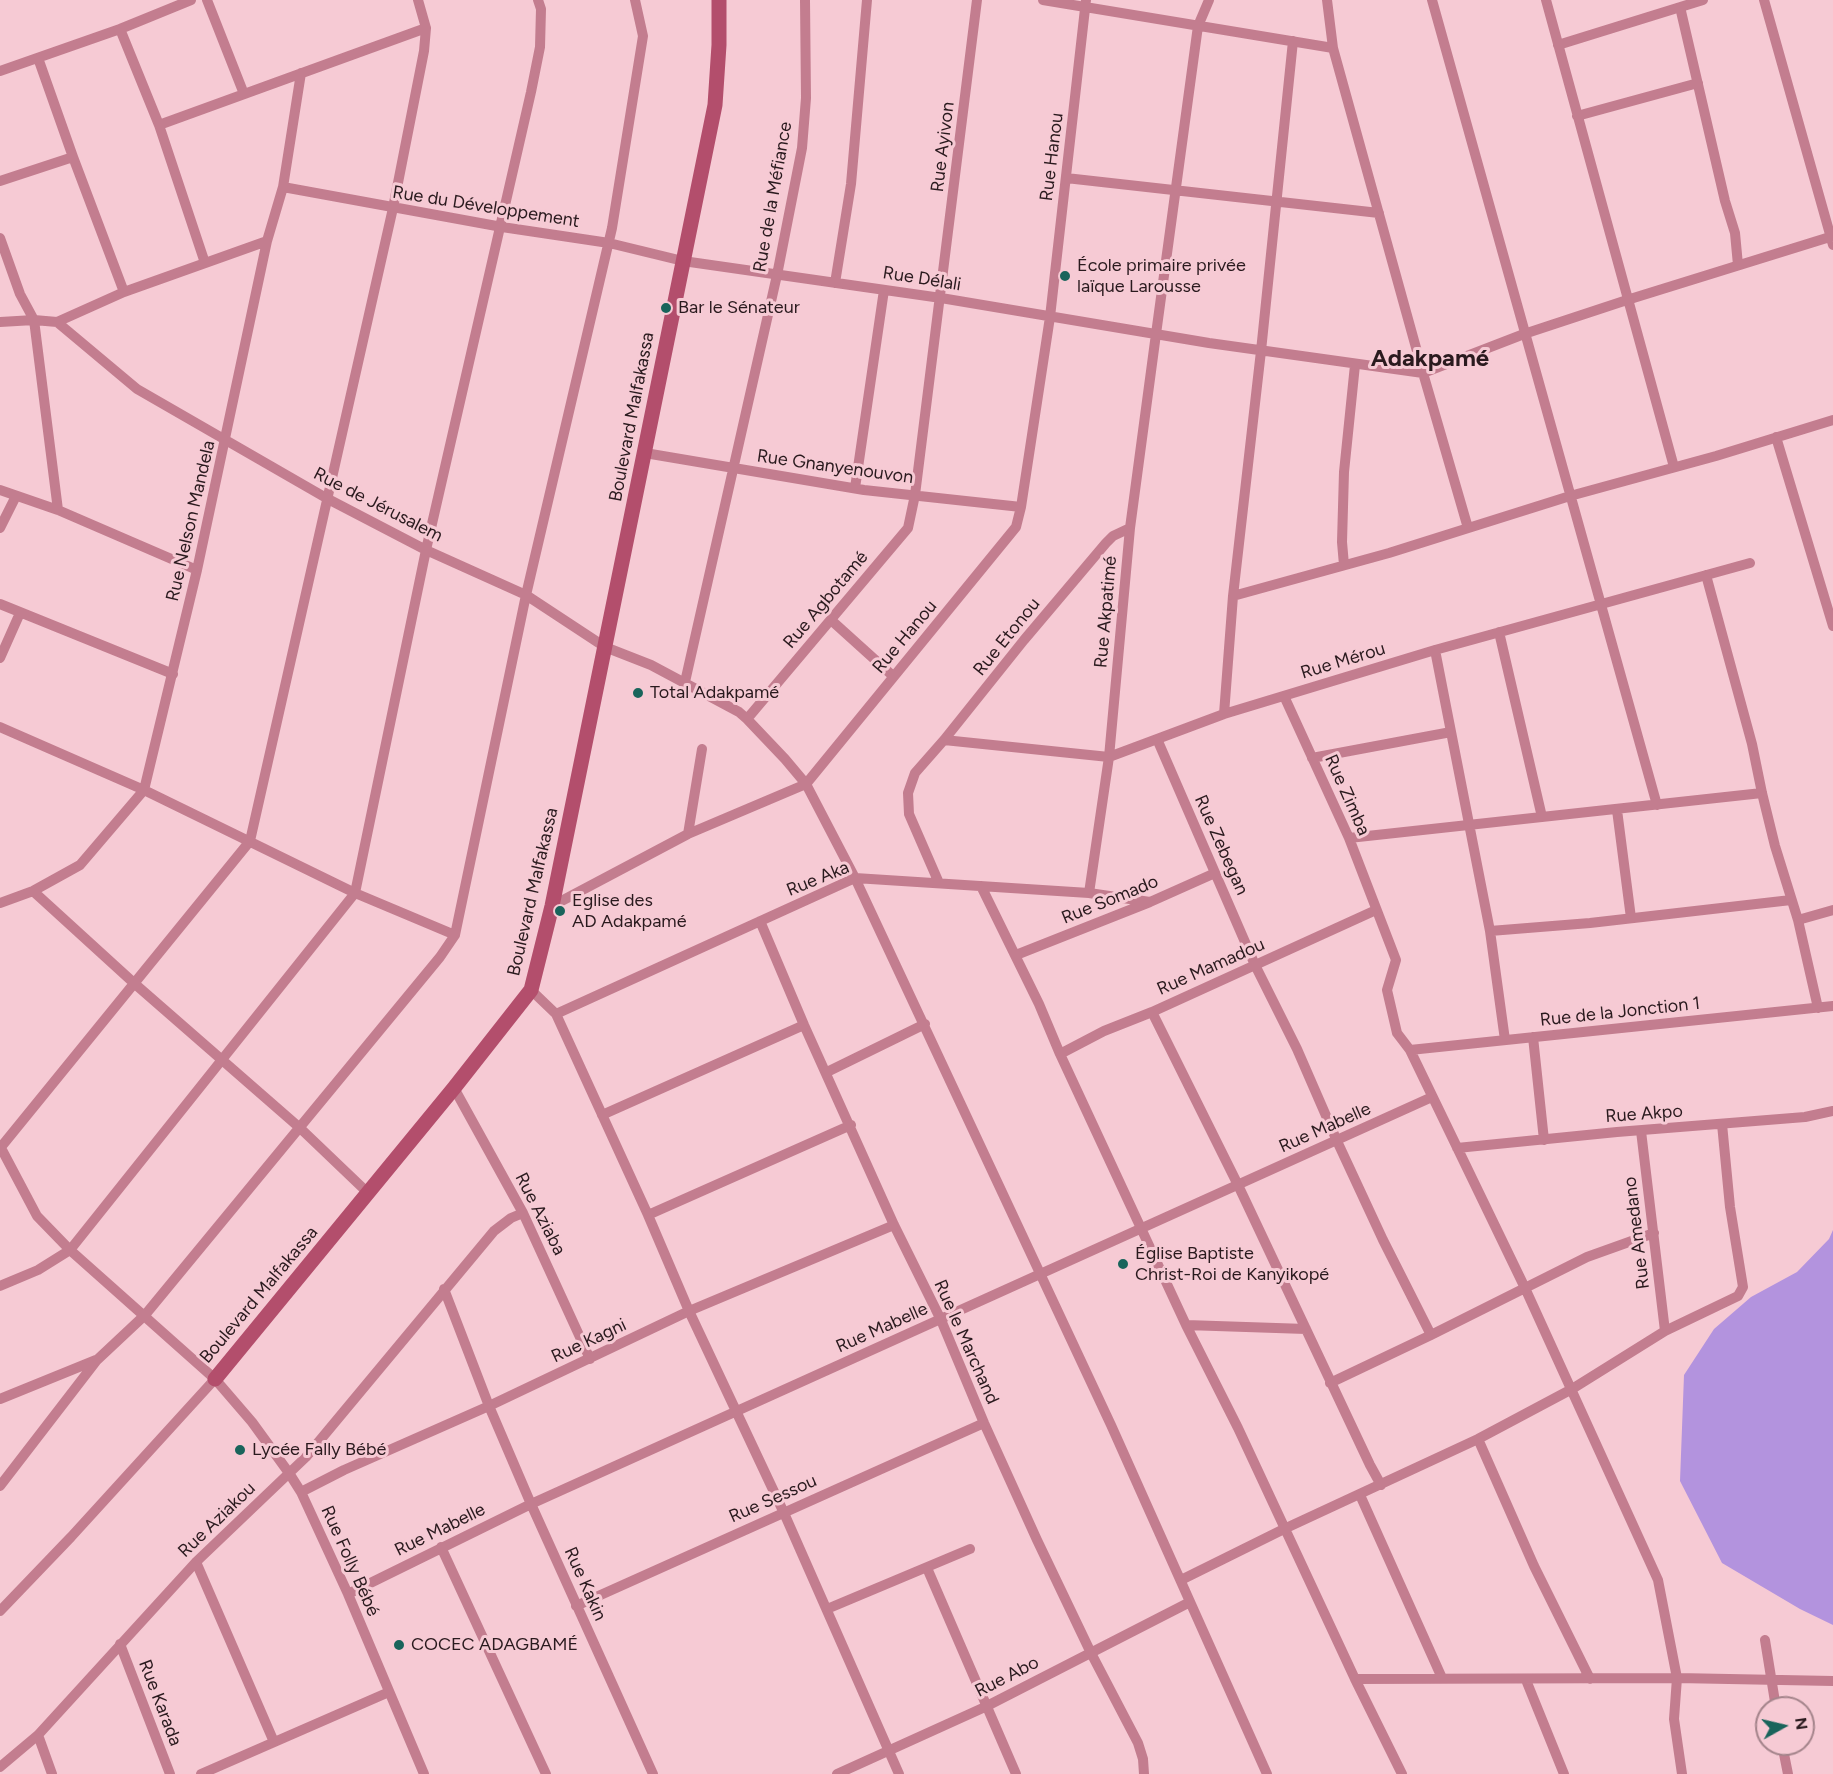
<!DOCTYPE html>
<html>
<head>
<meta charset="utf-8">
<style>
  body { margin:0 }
  #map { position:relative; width:1833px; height:1774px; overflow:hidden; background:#f6cad4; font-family:Figtree,sans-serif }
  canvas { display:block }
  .north { position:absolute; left:1755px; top:1696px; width:60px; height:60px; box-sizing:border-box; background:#f6cad4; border:2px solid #a4848b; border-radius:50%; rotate:82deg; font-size:16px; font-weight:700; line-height:24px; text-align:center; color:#2a1a1e }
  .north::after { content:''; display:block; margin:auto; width:21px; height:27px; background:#19645b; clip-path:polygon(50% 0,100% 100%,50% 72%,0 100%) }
</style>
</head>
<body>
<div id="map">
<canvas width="1833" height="1774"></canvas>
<div class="north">N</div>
</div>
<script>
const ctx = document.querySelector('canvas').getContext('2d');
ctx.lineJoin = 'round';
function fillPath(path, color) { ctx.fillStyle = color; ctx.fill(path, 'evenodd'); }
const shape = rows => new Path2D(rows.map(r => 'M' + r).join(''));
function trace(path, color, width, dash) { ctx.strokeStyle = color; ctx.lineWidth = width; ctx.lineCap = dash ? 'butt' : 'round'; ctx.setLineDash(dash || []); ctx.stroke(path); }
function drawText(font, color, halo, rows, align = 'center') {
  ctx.font = font + ' Figtree,sans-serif'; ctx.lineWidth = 6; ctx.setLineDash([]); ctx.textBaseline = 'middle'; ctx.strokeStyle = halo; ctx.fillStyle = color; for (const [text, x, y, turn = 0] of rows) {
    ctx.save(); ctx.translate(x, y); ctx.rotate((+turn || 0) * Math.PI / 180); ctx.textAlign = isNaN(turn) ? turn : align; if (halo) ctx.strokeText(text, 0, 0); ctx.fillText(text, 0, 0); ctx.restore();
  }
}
const green = shape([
  [1833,1230,1833,1625,1800,1609,1722,1563,1680,1481,1684,1375,1714,1329,1751,1297,1797,1272,1829,1239]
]);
const street = shape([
  [207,0,244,94],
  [1043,0,1333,48],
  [1327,0,1333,48,1423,373,1468,528],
  [1432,0,1657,805],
  [1546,0,1674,467],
  [1764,0,1833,245],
  [1680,7,1725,201,1735,233,1738,265],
  [120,29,159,125,205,263],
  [1558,45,1703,0],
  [38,58,73,157,124,292],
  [0,71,120,29,191,0],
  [1577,116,1698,83],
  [159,125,426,28],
  [1066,178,1379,213],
  [0,181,73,157],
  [283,187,502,227,609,243,683,261,941,298,1209,343,1423,373,1524,334,1627,300,1833,236],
  [0,238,20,294,34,320,58,510],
  [835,283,851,184,867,0],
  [0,322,34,320,57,322,124,292,267,241],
  [57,322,137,389,328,499,426,550,526,595,605,647,651,665,739,712,747,719,785,759,806,784,855,878,1111,1425,1267,1774],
  [1776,437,1833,626],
  [645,453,864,490,1021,507],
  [855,488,884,290],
  [0,490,58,510,197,570],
  [0,528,16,496],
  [1344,565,1342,542,1344,472,1355,365],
  [1706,575,1752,744,1762,793,1775,846,1798,920,1818,1008],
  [1233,596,1389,553,1570,496,1716,456,1833,420],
  [0,604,173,674],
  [831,620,893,676],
  [1499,632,1542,817],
  [1435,650,1490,931,1505,1040],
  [0,658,20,613],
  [685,682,777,275,802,148,806,98,805,0],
  [1284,696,1349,838,1396,960,1387,990,1397,1033,1410,1050,1525,1288,1658,1580,1677,1678,1674,1719,1682,1774],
  [1224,714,1233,596,1261,351,1293,41],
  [747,719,908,528,915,495,977,0],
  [0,727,144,790,355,893,455,935],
  [1157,739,1255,965,1297,1049,1337,1141,1383,1240,1431,1335],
  [944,740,1109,757,1224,714,1435,650,1750,563],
  [1312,758,1451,732],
  [1617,810,1631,918],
  [688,834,702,749],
  [1349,838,1762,793],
  [939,883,909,814,908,793,915,773,944,740,1024,640,1106,543,1113,536,1130,528],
  [981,886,1039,1004,1060,1054,1186,1325,1238,1428,1355,1679,1402,1774],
  [33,891,135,984,300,1128,368,1193],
  [1089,893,1109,757,1130,528,1156,334,1198,26,1209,0],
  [0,903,33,891,80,865,144,790,197,570,267,241,283,187,301,73],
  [552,906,688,834,806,784,1016,527,1021,507,1050,317,1086,0],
  [1798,920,1833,910],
  [760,921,804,1025,894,1225,941,1320,984,1423,1037,1540,1091,1653,1138,1743,1143,1759,1144,1774],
  [1490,931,1590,923,1791,900],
  [1016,955,1150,902,1215,873],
  [531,990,556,1014,648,1215,689,1311,784,1513,899,1774],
  [1152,1012,1238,1185,1370,1465,1381,1485],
  [556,1014,855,878,1089,893,1150,902],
  [1533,1037,1544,1140],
  [1410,1050,1833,1006],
  [1060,1054,1104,1031,1152,1012,1376,910],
  [827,1072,925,1024],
  [454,1088,523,1213,590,1359],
  [602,1115,804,1025],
  [1641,1131,1665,1331],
  [0,1146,37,1216,70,1250,215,1379,252,1422,289,1473,301,1492,348,1594,424,1774],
  [1,1147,250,841,393,208,424,51,426,28,418,0],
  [1457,1148,1617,1132,1805,1117,1833,1111],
  [648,1215,851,1125],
  [0,1286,38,1270,70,1250,355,893,426,550,531,92,540,47,541,9,538,0],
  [444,1289,489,1406,531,1504,653,1774],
  [1186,1325,1306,1329],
  [1330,1383,1431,1335,1587,1257,1654,1233],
  [0,1399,96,1360],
  [1478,1439,1534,1566,1590,1679],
  [0,1486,97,1360,145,1315,440,957,455,935,526,595,612,228,643,36,635,0],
  [301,1492,344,1470,489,1406,689,1311,894,1225],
  [1360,1495,1442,1678],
  [441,1547,546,1774],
  [196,1562,274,1742],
  [927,1568,1016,1774],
  [1181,1580,1284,1529,1478,1439,1572,1389,1665,1331,1738,1296,1743,1287,1730,1207,1722,1124],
  [348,1594,531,1504,1432,1097],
  [576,1606,984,1423],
  [827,1609,970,1549],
  [0,1611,71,1537,215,1379],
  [1765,1640,1776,1708],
  [120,1644,170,1774],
  [1355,1679,1677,1678,1833,1681],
  [1526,1680,1564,1774],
  [38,1735,52,1774],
  [1782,1744,1788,1774],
  [0,1767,38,1735,196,1562,306,1457,494,1231,511,1218,523,1213],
  [201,1774,389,1692],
  [837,1774,985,1707,1190,1602]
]);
const secondary = shape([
  [215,1379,454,1088,531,990,552,906,715,105,719,45,719,0]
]);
const markers = [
  [1065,276,6,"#19645b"],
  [666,308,6,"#19645b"],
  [638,693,6,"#19645b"],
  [560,911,6,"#19645b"],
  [1123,1264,6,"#19645b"],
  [240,1450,6,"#19645b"],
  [399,1645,6,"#19645b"]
];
const streetNames = [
  ["Rue Ayivon",943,147,-83],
  ["Rue Hanou",1052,157,-83],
  ["Rue de la Méfiance",773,197,-80],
  ["Rue du Développement",486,207,9],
  ["Rue Délali",922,279,9],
  ["Boulevard Malfakassa",632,417,-79],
  ["Rue Gnanyenouvon",835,467,8],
  ["Rue de Jérusalem",378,505,27],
  ["Rue Nelson Mandela",191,521,-77],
  ["Rue Agbotamé",826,600,-50],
  ["Rue Akpatimé",1106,612,-85],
  ["Rue Hanou",905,637,-50],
  ["Rue Etonou",1007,637,-51],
  ["Rue Mérou",1343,661,-17],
  ["Rue Zimba",1347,795,66],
  ["Rue Zebegan",1221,845,66],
  ["Rue Aka",818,879,-22],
  ["Boulevard Malfakassa",533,892,-77],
  ["Rue Somado",1110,900,-22],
  ["Rue Mamadou",1211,967,-24],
  ["Rue de la Jonction 1",1620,1012,-6],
  ["Rue Akpo",1644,1114,-4],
  ["Rue Mabelle",1325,1128,-24],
  ["Rue Aziaba",540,1214,63],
  ["Rue Amedano",1637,1233,-97],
  ["Boulevard Malfakassa",259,1295,-50],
  ["Rue Mabelle",882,1328,-24],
  ["Rue Kagni",589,1341,-25],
  ["Rue le Marchand",966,1342,66],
  ["Rue Sessou",773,1499,-24],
  ["Rue Aziakou",217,1520,-44],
  ["Rue Mabelle",440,1530,-26],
  ["Rue Folly Bébé",350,1561,66],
  ["Rue Kakin",585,1584,66],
  ["Rue Abo",1007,1677,-27],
  ["Rue Karada",160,1703,69]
];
const poiNames = [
  ["École primaire privée",1077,266],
  ["laïque Larousse",1077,287],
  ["Bar le Sénateur",678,308],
  ["Total Adakpamé",650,693],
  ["Eglise des",572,901],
  ["AD Adakpamé",572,922],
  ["Église Baptiste",1135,1254],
  ["Christ-Roi de Kanyikopé",1135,1275],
  ["Lycée Fally Bébé",252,1450],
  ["COCEC ADAGBAMÉ",411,1645]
];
const districtNames = [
  ["Adakpamé",1430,359]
];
fillPath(green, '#b393de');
trace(street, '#c37d8f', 10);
trace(secondary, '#b34e6c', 15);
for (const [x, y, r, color] of markers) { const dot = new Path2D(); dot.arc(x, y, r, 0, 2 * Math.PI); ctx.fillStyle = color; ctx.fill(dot); trace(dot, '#f6cad4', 2); }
drawText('18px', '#2a1a1e', '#f6cad4', streetNames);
drawText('18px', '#2a1a1e', '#f6cad4', poiNames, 'left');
drawText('bold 24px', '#2a1a1e', '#f6cad4', districtNames);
</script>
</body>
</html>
